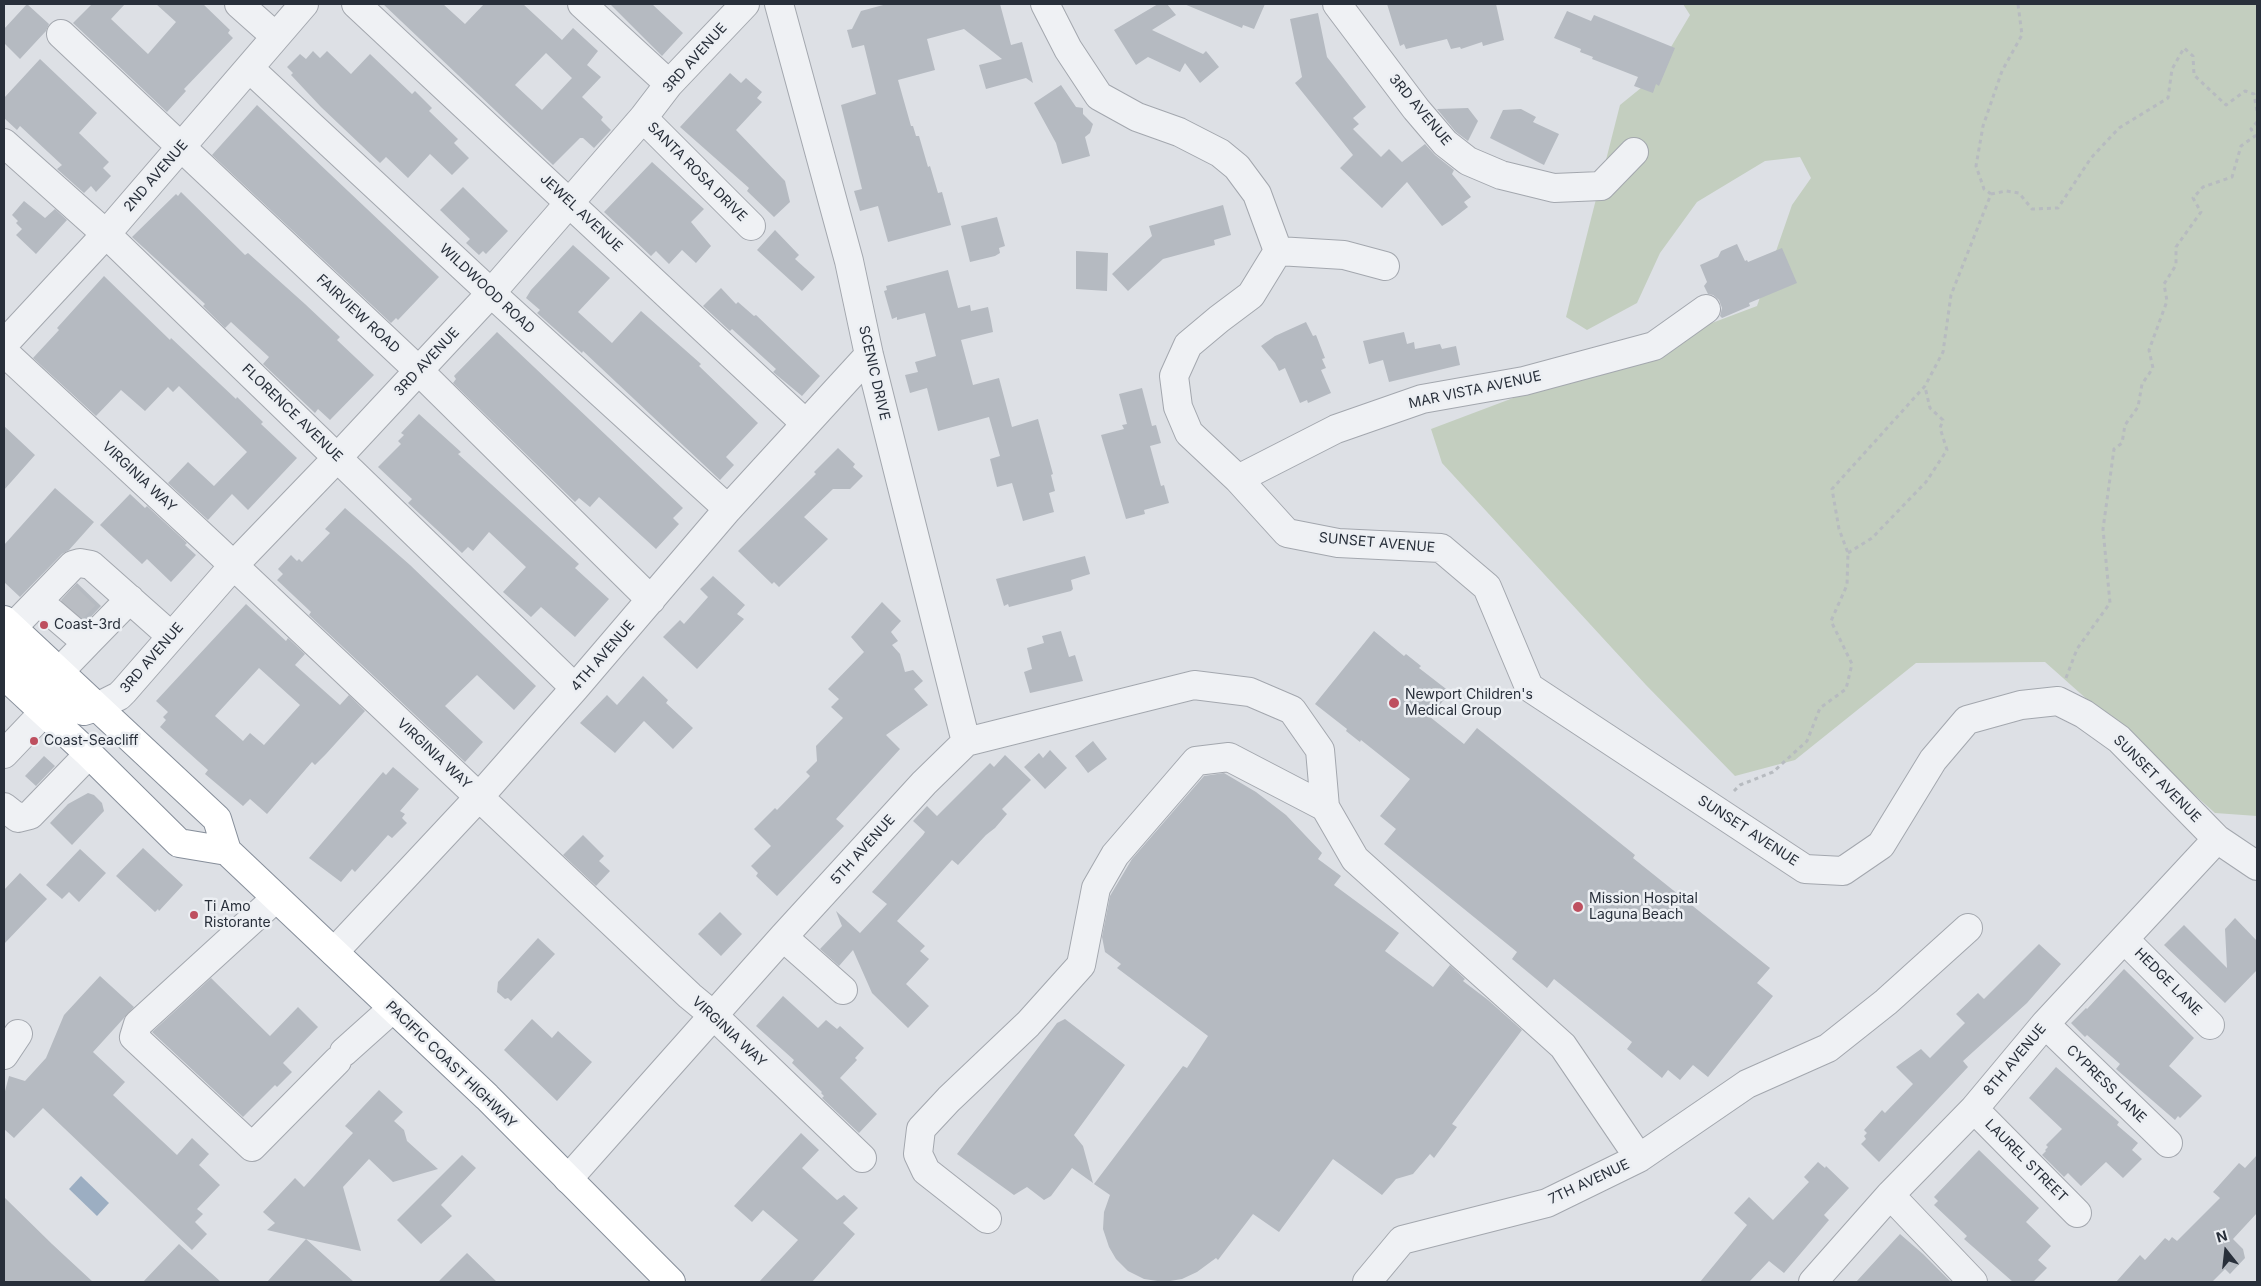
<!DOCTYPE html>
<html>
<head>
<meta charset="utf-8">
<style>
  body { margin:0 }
  #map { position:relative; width:2261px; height:1286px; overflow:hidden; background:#dde0e5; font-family:Inter,sans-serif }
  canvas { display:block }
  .frame { position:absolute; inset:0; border:5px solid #282f3a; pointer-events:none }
  .north { position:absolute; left:2201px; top:1226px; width:50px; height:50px; -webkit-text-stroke:4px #eceff3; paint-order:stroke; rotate:344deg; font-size:14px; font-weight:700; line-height:20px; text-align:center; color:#282f3a }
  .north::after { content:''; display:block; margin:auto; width:18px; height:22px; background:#282f3a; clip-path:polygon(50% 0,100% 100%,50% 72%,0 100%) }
</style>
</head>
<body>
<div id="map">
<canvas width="2261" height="1286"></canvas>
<div class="frame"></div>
<div class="north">N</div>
</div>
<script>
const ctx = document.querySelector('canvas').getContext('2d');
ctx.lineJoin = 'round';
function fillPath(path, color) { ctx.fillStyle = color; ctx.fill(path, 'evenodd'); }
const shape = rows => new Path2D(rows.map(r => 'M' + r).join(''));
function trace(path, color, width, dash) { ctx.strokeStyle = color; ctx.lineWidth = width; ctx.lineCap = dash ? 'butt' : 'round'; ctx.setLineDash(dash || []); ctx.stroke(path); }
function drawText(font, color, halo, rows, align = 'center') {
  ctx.font = font + ' Inter,sans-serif'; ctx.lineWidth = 5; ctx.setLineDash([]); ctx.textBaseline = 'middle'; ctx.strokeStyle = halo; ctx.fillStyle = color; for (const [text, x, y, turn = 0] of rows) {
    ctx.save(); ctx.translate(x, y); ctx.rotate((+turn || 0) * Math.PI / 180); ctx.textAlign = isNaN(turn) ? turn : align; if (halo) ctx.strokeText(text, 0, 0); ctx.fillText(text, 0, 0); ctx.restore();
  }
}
const green = shape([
  [1683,4,2257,4,2257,816,2215,813,2045,662,1916,663,1795,760,1735,776,1646,685,1442,463,1431,429,1757,306,1792,205,1811,178,1800,157,1765,161,1697,202,1660,253,1637,303,1587,330,1566,317,1620,105,1652,79,1690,15]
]);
const water = shape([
  [81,1176,109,1203,97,1216,69,1189]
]);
const building = shape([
  [27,4,49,24,46,31,20,59,4,43,4,29],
  [92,4,125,4,111,19,148,54,176,22,156,4,203,4,230,30,228,33,233,38,184,89,186,91,167,112,73,23],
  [383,4,443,4,465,24,484,4,523,4,562,40,573,28,598,51,587,65,601,77,582,97,603,117,601,120,611,130,594,148,583,138,580,138,553,165],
  [546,53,572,78,542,110,515,85],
  [610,4,652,4,683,33,662,56],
  [887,4,1000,4,1011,45,1022,42,1033,83,1026,78,986,89,979,65,1002,59,964,29,927,39,935,70,898,80,911,126,913,126,916,136,919,136,928,167,930,166,938,193,942,192,951,225,888,242,878,206,860,211,854,191,862,189,841,105,876,94,864,45,852,48,847,30,852,29,861,11],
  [1158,4,1167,4,1176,15,1152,30,1203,54,1206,51,1219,67,1200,83,1185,63,1180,72,1148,57,1136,65,1114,30],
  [1184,4,1265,4,1254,29,1243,25,1242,28],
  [1387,4,1496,4,1504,40,1483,46,1482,42,1461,49,1460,47,1451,49,1447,39,1406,49,1404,44,1400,46],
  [1567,11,1591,21,1594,15,1675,48,1659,86,1656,84,1653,93,1634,86,1638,77,1592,59,1593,57,1580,52,1581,49,1554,38],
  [1318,13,1327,57,1366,107,1353,118,1359,124,1353,129,1381,157,1389,149,1402,162,1425,144,1435,155,1454,170,1452,174,1471,197,1464,202,1468,207,1450,221,1442,226,1407,182,1382,208,1340,168,1353,155,1295,83,1302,77,1290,19],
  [313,51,320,58,327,51,351,74,370,54,412,94,415,91,432,108,429,111,458,139,454,143,469,158,452,175,430,154,408,178,386,157,380,163,321,107,291,75,293,73,287,67,300,54,306,59],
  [40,59,97,113,79,133,109,162,103,168,111,176,96,192,91,186,84,193,57,169,62,165,20,126,17,130,4,118,4,98],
  [730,73,741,83,746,78,762,92,757,98,762,102,736,130,785,181,790,202,774,217,747,191,749,188,680,127],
  [1061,85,1076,107,1083,108,1083,114,1093,124,1090,133,1085,137,1090,156,1062,164,1056,143,1034,103],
  [257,105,439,277,398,320,396,318,391,323,212,155],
  [1468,108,1478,121,1468,141,1456,132,1437,109],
  [1521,109,1536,117,1533,122,1559,134,1544,165,1490,138,1503,110],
  [652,162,704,209,691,222,711,246,696,263,682,250,669,264,656,251,651,256,604,212],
  [463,187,508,231,486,254,483,251,479,255,466,243,470,239,440,210],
  [181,192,245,255,248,253,305,304,340,337,337,340,374,375,330,420,318,409,315,413,263,364,269,357,231,322,225,328,203,306,205,304,132,237,176,194,178,196],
  [24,201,45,218,55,209,67,220,36,254,16,235,22,229,16,223,18,221,12,215],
  [1223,205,1231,235,1214,240,1215,245,1163,259,1128,291,1112,274,1152,236,1149,226],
  [997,217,1005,246,999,248,1000,253,995,256,970,262,961,226],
  [775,230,799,255,795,259,815,277,802,291,757,250],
  [1737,244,1745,261,1747,260,1748,262,1782,248,1797,283,1749,303,1750,306,1722,318,1720,316,1722,308,1719,300,1713,295,1708,294,1704,286,1707,282,1700,265,1718,257,1721,251],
  [573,245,610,278,578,312,612,343,641,311,701,364,699,366,758,423,726,457,734,465,720,480,583,351,582,353,537,313,540,310,526,298,531,290],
  [1076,251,1108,253,1107,291,1076,289],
  [948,270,958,308,970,305,971,311,988,307,991,321,993,332,961,340,973,385,999,378,1012,427,1038,419,1053,474,1051,475,1055,491,1049,493,1054,512,1023,521,1012,483,997,487,990,459,1000,456,989,417,938,431,927,388,910,393,905,375,918,372,915,362,936,356,925,313,897,320,897,317,892,319,884,291,887,290,886,286],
  [104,276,170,340,171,338,236,399,237,397,263,422,261,424,297,458,248,510,232,494,208,520,168,483,188,462,214,486,247,452,179,386,173,392,168,387,145,411,121,390,96,416,33,358,59,330,57,328],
  [721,288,736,304,738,302,754,316,756,315,820,376,802,396,773,372,776,369,732,329,730,331,703,306],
  [1306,322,1313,336,1316,335,1325,358,1322,359,1326,368,1321,370,1331,393,1308,403,1307,400,1300,403,1285,368,1279,371,1275,363,1261,346,1275,336],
  [497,332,683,508,673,518,679,524,656,549,599,497,590,507,579,498,575,502,453,383,456,379,454,376],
  [1404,332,1407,344,1414,342,1415,349,1440,344,1442,349,1456,346,1460,365,1389,382,1383,360,1369,364,1363,341],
  [1142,388,1152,426,1156,425,1161,443,1150,446,1161,486,1164,485,1169,503,1144,510,1145,514,1126,519,1101,435,1124,429,1122,425,1127,424,1119,394],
  [419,414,461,452,458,454,579,564,575,568,609,599,575,637,541,607,531,617,503,592,526,567,489,532,473,551,468,547,462,553,408,503,412,499,378,467,401,444,398,441,404,435,401,433],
  [4,426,35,455,4,490],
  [838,448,855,464,853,467,863,476,850,489,833,489,804,517,828,539,779,587,774,582,772,584,738,551,816,474,814,472],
  [55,488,94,522,69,550,62,554,20,597,4,582,4,545],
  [130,494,145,508,147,506,187,543,185,545,196,555,171,582,147,559,142,564,100,525],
  [345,508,410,565,536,686,514,710,477,675,445,706,483,742,465,762,309,615,311,612,277,580,283,574,278,569,291,555,297,561,299,559,302,562,330,533,325,529],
  [1085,556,1090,574,1071,580,1073,589,1071,591,1009,607,1008,604,1004,606,996,579],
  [713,576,745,605,737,614,744,619,697,669,663,637,680,620,684,624,708,597,700,589],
  [77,583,101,606,86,622,61,600],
  [882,602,901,621,891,632,898,641,892,645,900,654,905,672,913,670,923,681,914,689,928,705,886,735,900,749,836,819,844,826,777,896,756,876,758,873,751,866,771,846,754,829,775,808,777,810,810,776,806,772,817,761,816,746,843,718,831,707,839,699,828,689,864,652,851,637],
  [246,604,286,641,288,638,305,654,295,665,340,705,349,695,365,711,326,754,315,765,312,762,267,814,250,799,243,806,205,774,208,770,160,727,166,720,163,717,168,712,156,701],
  [259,668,300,705,264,745,250,733,243,741,215,716],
  [1061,631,1069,657,1075,655,1083,681,1030,693,1024,672,1032,669,1027,648,1044,643,1042,636],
  [1374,631,1404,656,1406,654,1421,666,1419,668,1450,692,1430,717,1464,744,1477,728,1635,855,1633,858,1770,968,1757,983,1773,996,1708,1077,1693,1065,1680,1080,1668,1070,1662,1078,1627,1049,1632,1042,1554,979,1547,988,1512,959,1517,952,1384,844,1396,829,1380,816,1410,779,1361,740,1360,742,1346,731,1347,729,1315,704],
  [643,676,668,700,666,703,693,728,673,749,644,721,615,753,580,723,607,695,617,705],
  [1093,741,1107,759,1088,773,1075,756],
  [1050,750,1067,768,1045,789,1024,767,1039,753,1043,758],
  [1005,755,1031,780,1002,809,1007,814,995,828,986,835,958,865,952,860,897,921,925,946,920,951,929,959,906,984,929,1006,908,1028,872,993,853,950,839,966,820,949,842,926,836,911,860,933,887,904,872,892,923,835,925,832,913,821,927,806,937,816,990,763,994,767],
  [44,756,55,766,36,786,25,776],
  [393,767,419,789,400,811,405,814,402,818,407,823,392,838,388,835,355,872,352,869,341,882,309,858,383,772,386,775],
  [1224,773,1256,792,1286,815,1322,853,1318,859,1341,876,1334,885,1399,933,1385,951,1433,987,1450,965,1465,979,1463,981,1488,1000,1522,1030,1452,1124,1457,1127,1434,1158,1430,1154,1413,1174,1396,1179,1382,1195,1333,1159,1279,1232,1253,1214,1218,1260,1216,1258,1197,1272,1182,1279,1164,1282,1144,1279,1128,1271,1116,1259,1109,1247,1103,1229,1104,1212,1110,1195,1094,1184,1183,1066,1187,1068,1208,1036,1117,968,1121,964,1105,952,1102,937,1110,896,1132,859,1204,776],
  [88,793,94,795,102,803,104,811,72,845,50,823,68,804],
  [583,835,604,856,599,861,610,871,596,886,563,855],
  [143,848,183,885,159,911,158,909,155,912,116,876],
  [80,849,106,873,79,902,69,892,62,899,46,885],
  [20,873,47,899,4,944,4,890],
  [720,912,742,934,721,956,698,934],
  [2235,918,2257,941,2257,970,2225,1003,2164,945,2184,925,2227,968,2225,929],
  [538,938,555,954,511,1001,508,998,505,999,497,992,498,982],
  [2039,944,2061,964,2027,1003,1963,1061,1968,1067,1879,1162,1861,1144,1866,1139,1864,1136,1867,1133,1864,1130,1882,1110,1885,1113,1913,1084,1896,1067,1921,1049,1930,1058,1965,1023,1956,1014,1978,993,1984,999],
  [2124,969,2194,1038,2169,1066,2202,1096,2180,1118,2178,1116,2175,1120,2116,1069,2120,1064,2087,1035,2085,1037,2071,1023,2086,1008,2087,1009],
  [100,976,134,1007,93,1052,125,1082,113,1095,177,1155,192,1138,209,1154,199,1165,220,1185,197,1209,203,1214,195,1222,207,1234,192,1250,43,1108,14,1138,4,1129,4,1095,9,1076,25,1081,46,1058,64,1015],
  [211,978,270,1036,298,1007,318,1027,283,1063,292,1072,277,1087,275,1085,243,1117,152,1032],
  [783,996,818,1028,826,1020,837,1029,840,1026,864,1048,855,1058,857,1060,840,1078,877,1114,859,1133,822,1098,824,1096,821,1093,822,1092,792,1063,794,1060,756,1026],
  [532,1019,552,1038,558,1031,592,1062,557,1101,504,1050],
  [1065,1019,1125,1065,1074,1135,1083,1146,1093,1183,1072,1168,1051,1196,1044,1200,1027,1187,1014,1195,957,1154,1057,1023],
  [2056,1067,2119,1122,2117,1125,2138,1143,2132,1150,2142,1159,2123,1178,2106,1162,2081,1186,2068,1173,2064,1177,2042,1155,2046,1151,2045,1150,2048,1147,2046,1145,2062,1129,2029,1098],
  [379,1090,403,1112,394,1121,404,1130,407,1141,438,1169,393,1182,369,1159,343,1187,361,1251,306,1239,354,1282,267,1282,306,1239,267,1230,275,1223,263,1212,295,1178,304,1187,353,1133,345,1126],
  [801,1133,819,1150,802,1168,837,1200,844,1195,858,1208,843,1223,855,1234,812,1282,759,1282,798,1240,763,1210,752,1222,734,1206],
  [1979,1150,2039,1208,2026,1222,2051,1246,2038,1260,2047,1268,2033,1282,2013,1282,1964,1239,1967,1236,1934,1205,1938,1201,1934,1197],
  [462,1155,476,1168,441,1205,452,1216,421,1244,397,1220],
  [2257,1155,2257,1213,2233,1239,2243,1249,2245,1258,2230,1274,2225,1269,2212,1282,2116,1282,2140,1255,2145,1260,2165,1238,2169,1241,2172,1237,2177,1241,2220,1198,2213,1192,2239,1163,2245,1168],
  [1818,1162,1825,1168,1826,1166,1849,1188,1824,1215,1829,1220,1784,1273,1769,1261,1749,1282,1700,1282,1747,1225,1734,1213,1749,1197,1773,1220,1809,1182,1804,1177],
  [4,1197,52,1244,93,1282,4,1282],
  [1900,1234,1923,1254,1951,1282,1856,1282],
  [179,1244,221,1282,143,1282],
  [467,1253,497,1282,438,1282]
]);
const minorTunnel = shape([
  [66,616,88,593]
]);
const path = shape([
  [1991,194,2006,191,2019,193,2032,209,2058,208,2091,158,2119,128,2168,98,2172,69,2184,48,2193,56,2194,75,2226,105,2245,91,2254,94,2257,111],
  [1848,553,1872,538,1926,482,1947,450,1940,428,1943,420,1930,408,1925,387],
  [2066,678,2077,649,2110,603,2103,529,2114,449,2122,443,2125,425,2138,407,2142,384,2153,368,2149,350,2167,301,2164,284,2176,265,2176,247,2201,212,2193,198,2203,187,2232,177,2241,146,2255,136,2251,129,2257,122],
  [1734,791,1740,785,1773,772,1807,741,1820,708,1846,689,1852,664,1831,621,1847,585,1848,553,1839,529,1832,489,1925,386,1943,352,1951,295,1991,194,1984,189,1976,166,1983,126,2002,71,2022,35,2018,4]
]);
const minor = shape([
  [239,4,275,36],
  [356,4,806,424],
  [582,4,669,84],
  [779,4,849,261,869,355,966,742],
  [1045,4,1068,49,1099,96,1137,117,1179,132,1220,153,1237,167,1257,194,1278,251,1251,295,1219,319,1188,345,1174,376,1178,407,1189,433,1238,479,1287,533,1338,543,1441,548,1487,587,1529,687,1805,869,1843,871,1881,845,1933,760,1967,720,2021,705,2058,701,2084,714,2119,739,2217,839,2257,866],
  [1337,4,1416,109,1445,143,1468,161,1501,175,1554,188,1601,186,1634,152],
  [61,34,418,370,651,600],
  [249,68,491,293,728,509],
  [643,118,751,226],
  [4,143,106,234,575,688],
  [1278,251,1344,255,1385,266],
  [4,344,106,234,304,4],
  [4,352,214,547,690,996,713,1015,862,1158],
  [1238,479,1336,429,1422,399,1524,381,1654,346,1706,309],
  [38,601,87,643,130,599],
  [12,628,73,565,80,563,91,565,171,636],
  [59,672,87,643],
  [97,707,119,696,124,691,233,566,338,457,491,293,643,118,669,84,745,4],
  [4,754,44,712],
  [4,807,18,818,30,815,89,754],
  [276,898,138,1024,134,1037,252,1147,337,1061],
  [783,937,843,990],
  [2125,940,2210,1025],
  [334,952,479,797,575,688,728,509,869,355],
  [2045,1024,2168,1143],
  [344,1052,392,1009],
  [4,1055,18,1034],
  [1974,1109,2077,1213],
  [568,1179,783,937,924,783,966,742,1194,685,1250,692,1292,710,1320,750,1325,807,1355,859,1563,1046,1639,1158],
  [1890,1195,1973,1282],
  [987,1219,926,1171,918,1154,921,1129,949,1099,1028,1024,1081,965,1096,888,1115,855,1196,761,1229,757,1325,807],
  [1367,1282,1402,1240,1547,1203,1639,1158,1747,1084,1828,1048,1886,1002,1968,928],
  [1813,1282,1890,1195,1974,1109,2045,1024,2217,839]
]);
const highway = shape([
  [4,620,217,819,227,851,487,1097,671,1282],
  [4,654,49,696,63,705,84,711,97,707],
  [4,675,89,754,179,843,227,851]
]);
const markers = [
  [44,625,5,"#be4f5f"],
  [1394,703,6,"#be4f5f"],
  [34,741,5,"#be4f5f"],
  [1578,907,6,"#be4f5f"],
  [194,915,5,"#be4f5f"]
];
const streetNames = [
  ["3RD AVENUE",695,58,-48],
  ["3RD AVENUE",1420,110,50],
  ["SANTA ROSA DRIVE",697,172,45],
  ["2ND AVENUE",156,176,-49],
  ["JEWEL AVENUE",581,213,43],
  ["WILDWOOD ROAD",487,289,43],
  ["FAIRVIEW ROAD",358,314,43],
  ["3RD AVENUE",427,362,-47],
  ["SCENIC DRIVE",874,373,77],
  ["MAR VISTA AVENUE",1475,390,-12],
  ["FLORENCE AVENUE",292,413,44],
  ["VIRGINIA WAY",139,477,43],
  ["SUNSET AVENUE",1377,543,5],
  ["4TH AVENUE",603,656,-49],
  ["3RD AVENUE",152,658,-49],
  ["VIRGINIA WAY",434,754,43],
  ["SUNSET AVENUE",2157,779,45],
  ["SUNSET AVENUE",1748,831,33],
  ["5TH AVENUE",863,850,-48],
  ["HEDGE LANE",2168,982,45],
  ["VIRGINIA WAY",729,1032,43],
  ["8TH AVENUE",2015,1060,-50],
  ["PACIFIC COAST HIGHWAY",451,1065,44],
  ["CYPRESS LANE",2106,1084,44],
  ["LAUREL STREET",2026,1161,45],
  ["7TH AVENUE",1589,1182,-25]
];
const poiNames = [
  ["Coast-3rd",54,625],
  ["Newport Children's",1405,695],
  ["Medical Group",1405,711],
  ["Coast-Seacliff",44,741],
  ["Mission Hospital",1589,899],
  ["Laguna Beach",1589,915],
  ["Ti Amo",204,907],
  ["Ristorante",204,923]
];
fillPath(green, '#c3cebf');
fillPath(water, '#9caec2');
fillPath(building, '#b5bac1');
trace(minorTunnel, '#b9bdc3', 28, [28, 14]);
trace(minor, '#a3a7ae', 30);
trace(highway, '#868e9a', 30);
trace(path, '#b7bbc0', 3, [4, 4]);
trace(minor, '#eff1f4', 28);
trace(highway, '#fff', 28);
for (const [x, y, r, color] of markers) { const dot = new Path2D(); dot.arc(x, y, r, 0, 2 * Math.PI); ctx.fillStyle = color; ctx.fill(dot); trace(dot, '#eceff3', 2); }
drawText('14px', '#282f3a', '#eceff3', streetNames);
drawText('14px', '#282f3a', '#eceff3', poiNames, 'left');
</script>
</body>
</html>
